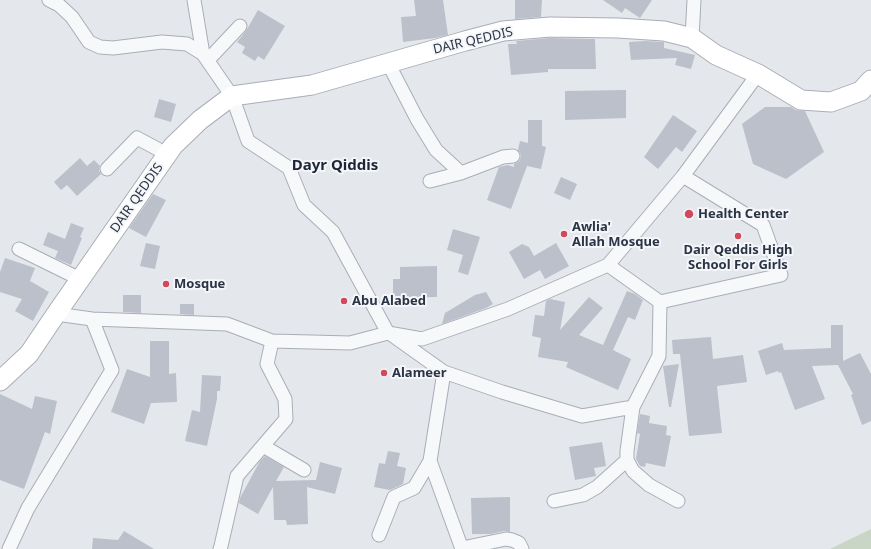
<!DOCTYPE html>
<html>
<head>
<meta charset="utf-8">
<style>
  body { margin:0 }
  canvas { display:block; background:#e4e7ec }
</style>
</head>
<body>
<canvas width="871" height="549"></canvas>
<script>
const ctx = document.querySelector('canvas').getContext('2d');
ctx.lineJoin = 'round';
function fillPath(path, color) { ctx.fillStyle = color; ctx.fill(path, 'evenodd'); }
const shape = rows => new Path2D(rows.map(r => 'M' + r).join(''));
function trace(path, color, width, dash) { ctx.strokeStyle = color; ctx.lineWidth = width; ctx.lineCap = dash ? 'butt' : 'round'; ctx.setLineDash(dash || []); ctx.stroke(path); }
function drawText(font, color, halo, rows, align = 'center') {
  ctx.font = font + ' "Noto Sans",sans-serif'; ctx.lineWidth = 4; ctx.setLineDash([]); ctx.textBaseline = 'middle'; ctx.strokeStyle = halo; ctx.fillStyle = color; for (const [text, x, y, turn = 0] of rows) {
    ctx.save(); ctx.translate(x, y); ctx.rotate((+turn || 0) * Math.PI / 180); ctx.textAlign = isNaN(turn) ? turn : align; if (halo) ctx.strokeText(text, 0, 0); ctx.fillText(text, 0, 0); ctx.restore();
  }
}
const green = shape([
  [871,529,871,549,830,549]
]);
const building = shape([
  [414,0,443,0,448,35,435,38,403,42,401,17,416,16],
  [515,0,542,0,541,17,515,19],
  [603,0,652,0,640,18,625,8,622,13],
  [258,10,285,26,264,60,258,56,255,61,242,53,245,47,237,42,246,31],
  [550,38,595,39,596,69,548,69,548,72,511,75,508,44,517,44,516,41],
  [645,41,664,42,664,48,695,55,691,69,675,65,677,58,631,60,629,42],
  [626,90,626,118,565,120,565,91],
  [159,99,176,104,171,122,154,117],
  [765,107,791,107,796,110,805,111,824,152,786,179,753,164,742,124],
  [673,115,697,131,682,152,676,147,658,169,644,157],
  [528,120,542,120,542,146,546,147,541,169,527,166,511,209,487,200,499,167,508,165,514,167,514,164,518,162,520,160,521,155,518,150,520,141,528,143],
  [80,158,87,166,94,160,100,166,99,171,101,174,77,196,67,185,61,190,54,182],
  [561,177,577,184,570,200,554,193],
  [153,194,166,200,146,237,129,228],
  [71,223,84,228,80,237,82,238,71,265,55,258,58,251,43,245,48,232,65,239],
  [453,229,480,237,468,275,458,272,463,255,447,250],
  [146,243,160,246,155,269,140,266],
  [556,243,569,266,545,279,540,270,524,279,509,252,522,244,529,247,534,256],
  [5,258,35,268,30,281,49,292,33,321,15,311,22,299,0,292,0,272],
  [437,266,437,297,393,298,393,279,400,279,400,267],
  [627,291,635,294,643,300,635,320,628,317,613,350,631,359,618,390,566,367,568,362,538,357,541,338,532,336,535,315,544,316,546,301,550,299,565,302,560,330,589,297,603,308,579,335,603,345],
  [486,292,493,304,486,308,442,324,445,313,475,295],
  [123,295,141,295,141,313,123,312],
  [180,304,194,304,194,315,180,314],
  [831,325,843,325,843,361,860,353,871,374,871,421,862,425,851,395,853,394,838,365,812,366,825,399,795,410,781,372,779,373,778,371,766,375,758,351,782,343,784,350,831,348],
  [711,337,713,359,743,355,747,382,717,386,722,433,689,436,680,354,673,354,672,340],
  [150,341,169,341,169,374,176,373,177,402,151,403,144,424,111,412,127,369,150,377],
  [679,364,671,407,669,407,663,366],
  [202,375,221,376,220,391,217,391,217,399,207,446,185,441,192,410,200,412],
  [0,394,32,409,35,396,57,401,50,434,45,432,24,489,0,480],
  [640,414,650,416,649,423,667,426,666,435,671,436,665,467,646,463,645,467,640,466,636,459,640,434,637,433],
  [602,442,606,466,594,468,596,476,575,480,569,447],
  [388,451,400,453,397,466,406,468,403,484,390,490,374,487,379,463,385,464],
  [265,456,284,467,276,481,316,480,320,462,342,468,335,494,307,487,308,524,287,525,286,520,274,520,273,487,258,514,239,503,240,498,260,461],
  [510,497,510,532,504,531,491,534,472,534,471,498],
  [124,531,154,549,92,549,93,538,118,540]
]);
const minor = shape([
  [49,0,59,5,72,17,89,42,100,47,113,48,162,42,187,44,203,54],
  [692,38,694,0],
  [208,60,240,26],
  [388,63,417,119,436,150,461,173],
  [107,169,137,138,167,154],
  [430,181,461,173,503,157,513,156],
  [19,249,80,279],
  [608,265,660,302],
  [56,314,92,319,227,324,272,341,350,343,388,333,333,232,304,205,289,168,248,141,232,96,203,54,194,0],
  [388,333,422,339,508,309,608,265,683,176,758,74],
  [392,335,444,372,430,461,462,549],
  [444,372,502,392,582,416,633,407,659,356,660,302,781,275,763,225,683,176],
  [633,407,627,451,627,460,633,471,649,485,678,501],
  [263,446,304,470],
  [554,501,583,495,597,487,627,460],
  [379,535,394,497,414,488,430,461],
  [462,548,506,539,512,540,519,543,522,549],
  [9,549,28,508,112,370,92,319],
  [220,549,221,546,237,476,286,419,285,399,267,364,272,341]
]);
const secondary = shape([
  [0,381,29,354,56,314,173,146,200,120,232,96,312,85,465,41,503,31,550,27,618,28,664,31,692,38,716,55,758,74,801,100,831,102,861,91,871,80]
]);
const markers = [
  [689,214,5,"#d1495b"],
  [564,234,4,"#d1495b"],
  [738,236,4,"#d1495b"],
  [166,284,4,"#d1495b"],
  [344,301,4,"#d1495b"],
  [384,373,4,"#d1495b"]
];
const streetNames = [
  ["DAIR QEDDIS",473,41,-13],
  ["DAIR QEDDIS",137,198,-55]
];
const poiNames = [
  ["Health Center",698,214],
  ["Awlia'",572,227],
  ["Allah Mosque",572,242],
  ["Dair Qeddis High",738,250,"center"],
  ["School For Girls",738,265,"center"],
  ["Mosque",174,284],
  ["Abu Alabed",352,301],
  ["Alameer",392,373]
];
const quarterNames = [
  ["Dayr Qiddis",335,166]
];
fillPath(green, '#c9d6c5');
fillPath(building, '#bbc0ca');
trace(minor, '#a9aeb7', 15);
trace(secondary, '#a9aeb7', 21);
trace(minor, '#f7f8fa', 13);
trace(secondary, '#fff', 19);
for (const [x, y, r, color] of markers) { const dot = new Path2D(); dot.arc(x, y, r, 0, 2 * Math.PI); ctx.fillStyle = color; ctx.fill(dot); trace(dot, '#f4f6f9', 1.5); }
drawText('13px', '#2b3445', '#f4f6f9', streetNames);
drawText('bold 13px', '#2b3445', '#f4f6f9', poiNames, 'left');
drawText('bold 15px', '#1d2536', '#f4f6f9', quarterNames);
</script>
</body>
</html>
